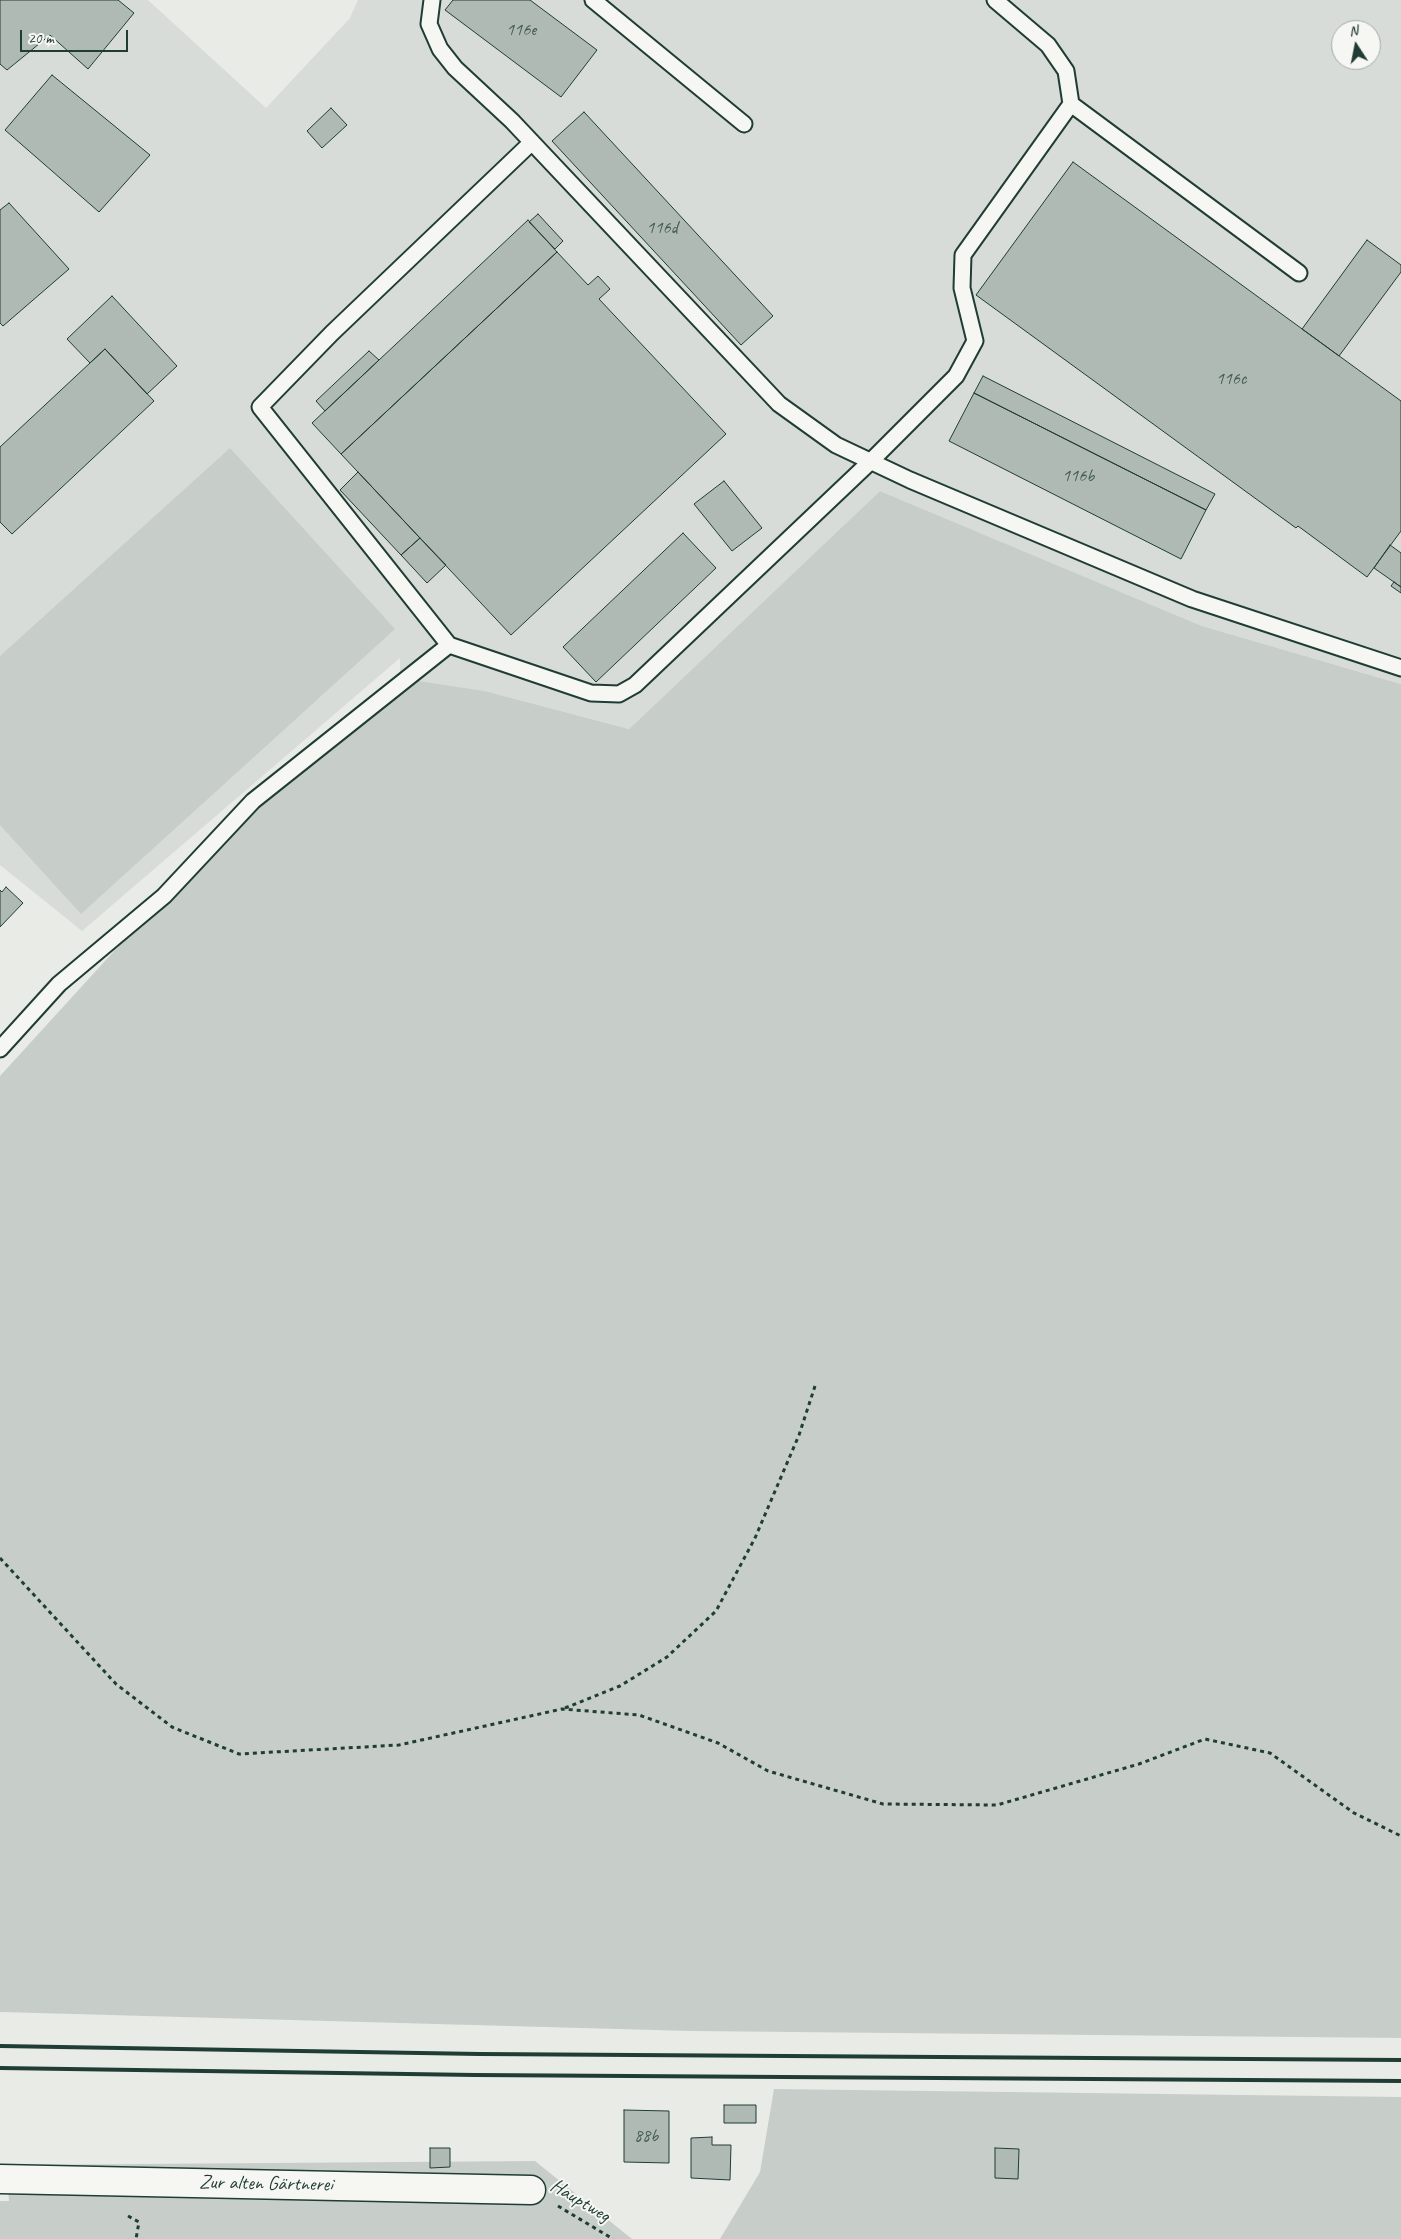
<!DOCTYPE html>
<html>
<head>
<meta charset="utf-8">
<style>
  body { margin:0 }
  #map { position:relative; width:1401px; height:2239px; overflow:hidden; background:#e9ebe7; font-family:Caveat,sans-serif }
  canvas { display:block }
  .north { position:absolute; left:1331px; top:20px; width:50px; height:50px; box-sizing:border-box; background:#f6f6f2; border:1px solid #a0aca6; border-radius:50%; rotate:349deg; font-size:14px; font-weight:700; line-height:20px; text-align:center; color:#1f3d34 }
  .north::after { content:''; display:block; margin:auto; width:18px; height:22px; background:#1f3d34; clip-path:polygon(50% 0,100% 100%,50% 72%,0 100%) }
  .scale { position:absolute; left:20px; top:30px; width:108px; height:22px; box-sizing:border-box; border:2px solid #1f3d34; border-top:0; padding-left:6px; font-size:15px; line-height:18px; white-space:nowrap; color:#1f3d34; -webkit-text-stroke:4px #f6f6f2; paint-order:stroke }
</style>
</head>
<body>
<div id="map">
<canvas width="1401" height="2239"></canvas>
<div class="north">N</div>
<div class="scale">20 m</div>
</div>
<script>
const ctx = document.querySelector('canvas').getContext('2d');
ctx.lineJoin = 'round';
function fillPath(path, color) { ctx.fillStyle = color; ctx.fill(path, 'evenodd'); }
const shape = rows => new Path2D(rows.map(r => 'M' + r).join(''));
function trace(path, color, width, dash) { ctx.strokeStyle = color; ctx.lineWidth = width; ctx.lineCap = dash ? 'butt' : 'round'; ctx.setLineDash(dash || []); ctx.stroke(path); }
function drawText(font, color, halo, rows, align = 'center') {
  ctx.font = font + ' Caveat,sans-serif'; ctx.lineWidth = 4; ctx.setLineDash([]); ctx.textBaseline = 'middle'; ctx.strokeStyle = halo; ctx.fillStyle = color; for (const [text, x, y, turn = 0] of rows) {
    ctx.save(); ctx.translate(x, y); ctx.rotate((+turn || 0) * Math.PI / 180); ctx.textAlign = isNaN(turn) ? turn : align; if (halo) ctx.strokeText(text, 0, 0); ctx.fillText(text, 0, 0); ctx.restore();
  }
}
const built = shape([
  [0,0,148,0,266,108,350,18,358,0,1401,0,1401,684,1202,626,880,491,629,729,485,691,400,678,400,658,82,931,0,865],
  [1341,30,1371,30,1371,60,1341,60]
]);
const green = shape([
  [230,448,395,629,81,914,0,825,0,656],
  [880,491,1202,626,1401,684,1401,2038,691,2031,0,2012,0,1076,115,950,170,899,328,732,400,678,485,691,629,729],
  [774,2089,1401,2097,1401,2239,720,2239,760,2172],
  [535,2161,632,2239,0,2239,0,2201,9,2201,6,2165]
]);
const building = shape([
  [0,0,118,0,134,13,88,69,50,35,7,70,0,64,0,0],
  [453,0,530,0,597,50,561,97,445,10,453,0],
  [52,75,150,155,99,212,5,130,52,75],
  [331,108,347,125,322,148,307,131,331,108],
  [584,112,773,316,741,345,552,141,584,112],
  [1073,162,1401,401,1401,531,1367,577,1298,526,1296,528,976,295,1073,162],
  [9,203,69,269,3,326,0,323,0,210,9,203],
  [538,214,563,241,555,249,529,222,538,214],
  [528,220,557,252,341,454,312,423,528,220],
  [1367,240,1401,265,1401,272,1339,356,1302,329,1367,240],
  [557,252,588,285,598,276,610,289,599,299,726,434,511,635,341,454,557,252],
  [112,296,177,366,147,394,105,349,90,363,67,339,112,296],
  [105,349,154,401,12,534,0,522,0,447,105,349],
  [369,351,379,360,325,411,316,401,369,351],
  [983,376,1215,494,1206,510,974,393,983,376],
  [974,393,1206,510,1181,559,949,441,974,393],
  [358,472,420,538,401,555,340,490,358,472],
  [724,481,762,528,732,551,694,504,724,481],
  [683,533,716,568,596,682,563,647,683,533],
  [420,538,446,565,427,583,401,555,420,538],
  [1390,545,1401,553,1401,587,1374,568,1390,545],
  [1394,582,1401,587,1401,593,1391,586,1394,582],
  [6,887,23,903,0,927,0,890,2,892,6,887],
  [724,2105,756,2105,756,2123,724,2123,724,2105],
  [624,2110,669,2111,669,2163,624,2162,624,2110],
  [712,2137,712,2145,731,2145,730,2180,691,2178,691,2138,712,2137],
  [430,2148,450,2148,450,2167,430,2168,430,2148],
  [995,2148,1019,2149,1018,2179,995,2178,995,2148]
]);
const path = shape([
  [0,1558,116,1684,172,1727,239,1754,399,1745,562,1709,639,1715,718,1743,768,1771,883,1804,997,1805,1139,1764,1205,1739,1270,1753,1354,1813,1401,1836],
  [565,1708,620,1686,667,1657,716,1611,755,1538,799,1435,816,1383],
  [558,2206,613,2239],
  [128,2216,139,2222,136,2239]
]);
const service = shape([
  [432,0,429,24,440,49,455,68,512,121,779,404,836,445,910,480,1192,599,1401,668],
  [593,0,744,124],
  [1071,104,1299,273],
  [532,142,332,333,260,407,449,645,591,693,619,694,635,685,871,461,956,376,975,341,962,288,963,255,1071,104,1066,71,1048,45,995,0],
  [0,1049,59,984,164,896,253,801,449,645]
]);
const minor = shape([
  [0,2179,531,2190]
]);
const rail = shape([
  [0,2046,480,2054,1401,2060],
  [0,2068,475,2075,1401,2081]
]);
const numberNames = [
  ["116e",521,30],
  ["116d",662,228],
  ["116c",1231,379],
  ["116b",1078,476],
  ["88b",646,2136]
];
const streetNames = [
  ["Zur alten Gärtnerei",266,2184,1],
  ["Hauptweg",580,2201,31]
];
fillPath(built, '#d8dcd8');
fillPath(green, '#c7cec9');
fillPath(building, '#b0bab5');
trace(building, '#1f3d34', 1);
trace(service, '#1f3d34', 19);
trace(minor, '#1f3d34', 31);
trace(path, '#1f3d34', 3, [4, 4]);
trace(service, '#f6f6f2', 15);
trace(minor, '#f6f6f2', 28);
trace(rail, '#1f3d34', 4);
drawText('18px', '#435c54', null, numberNames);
drawText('20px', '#1f3d34', '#f6f6f2', streetNames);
</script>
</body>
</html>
